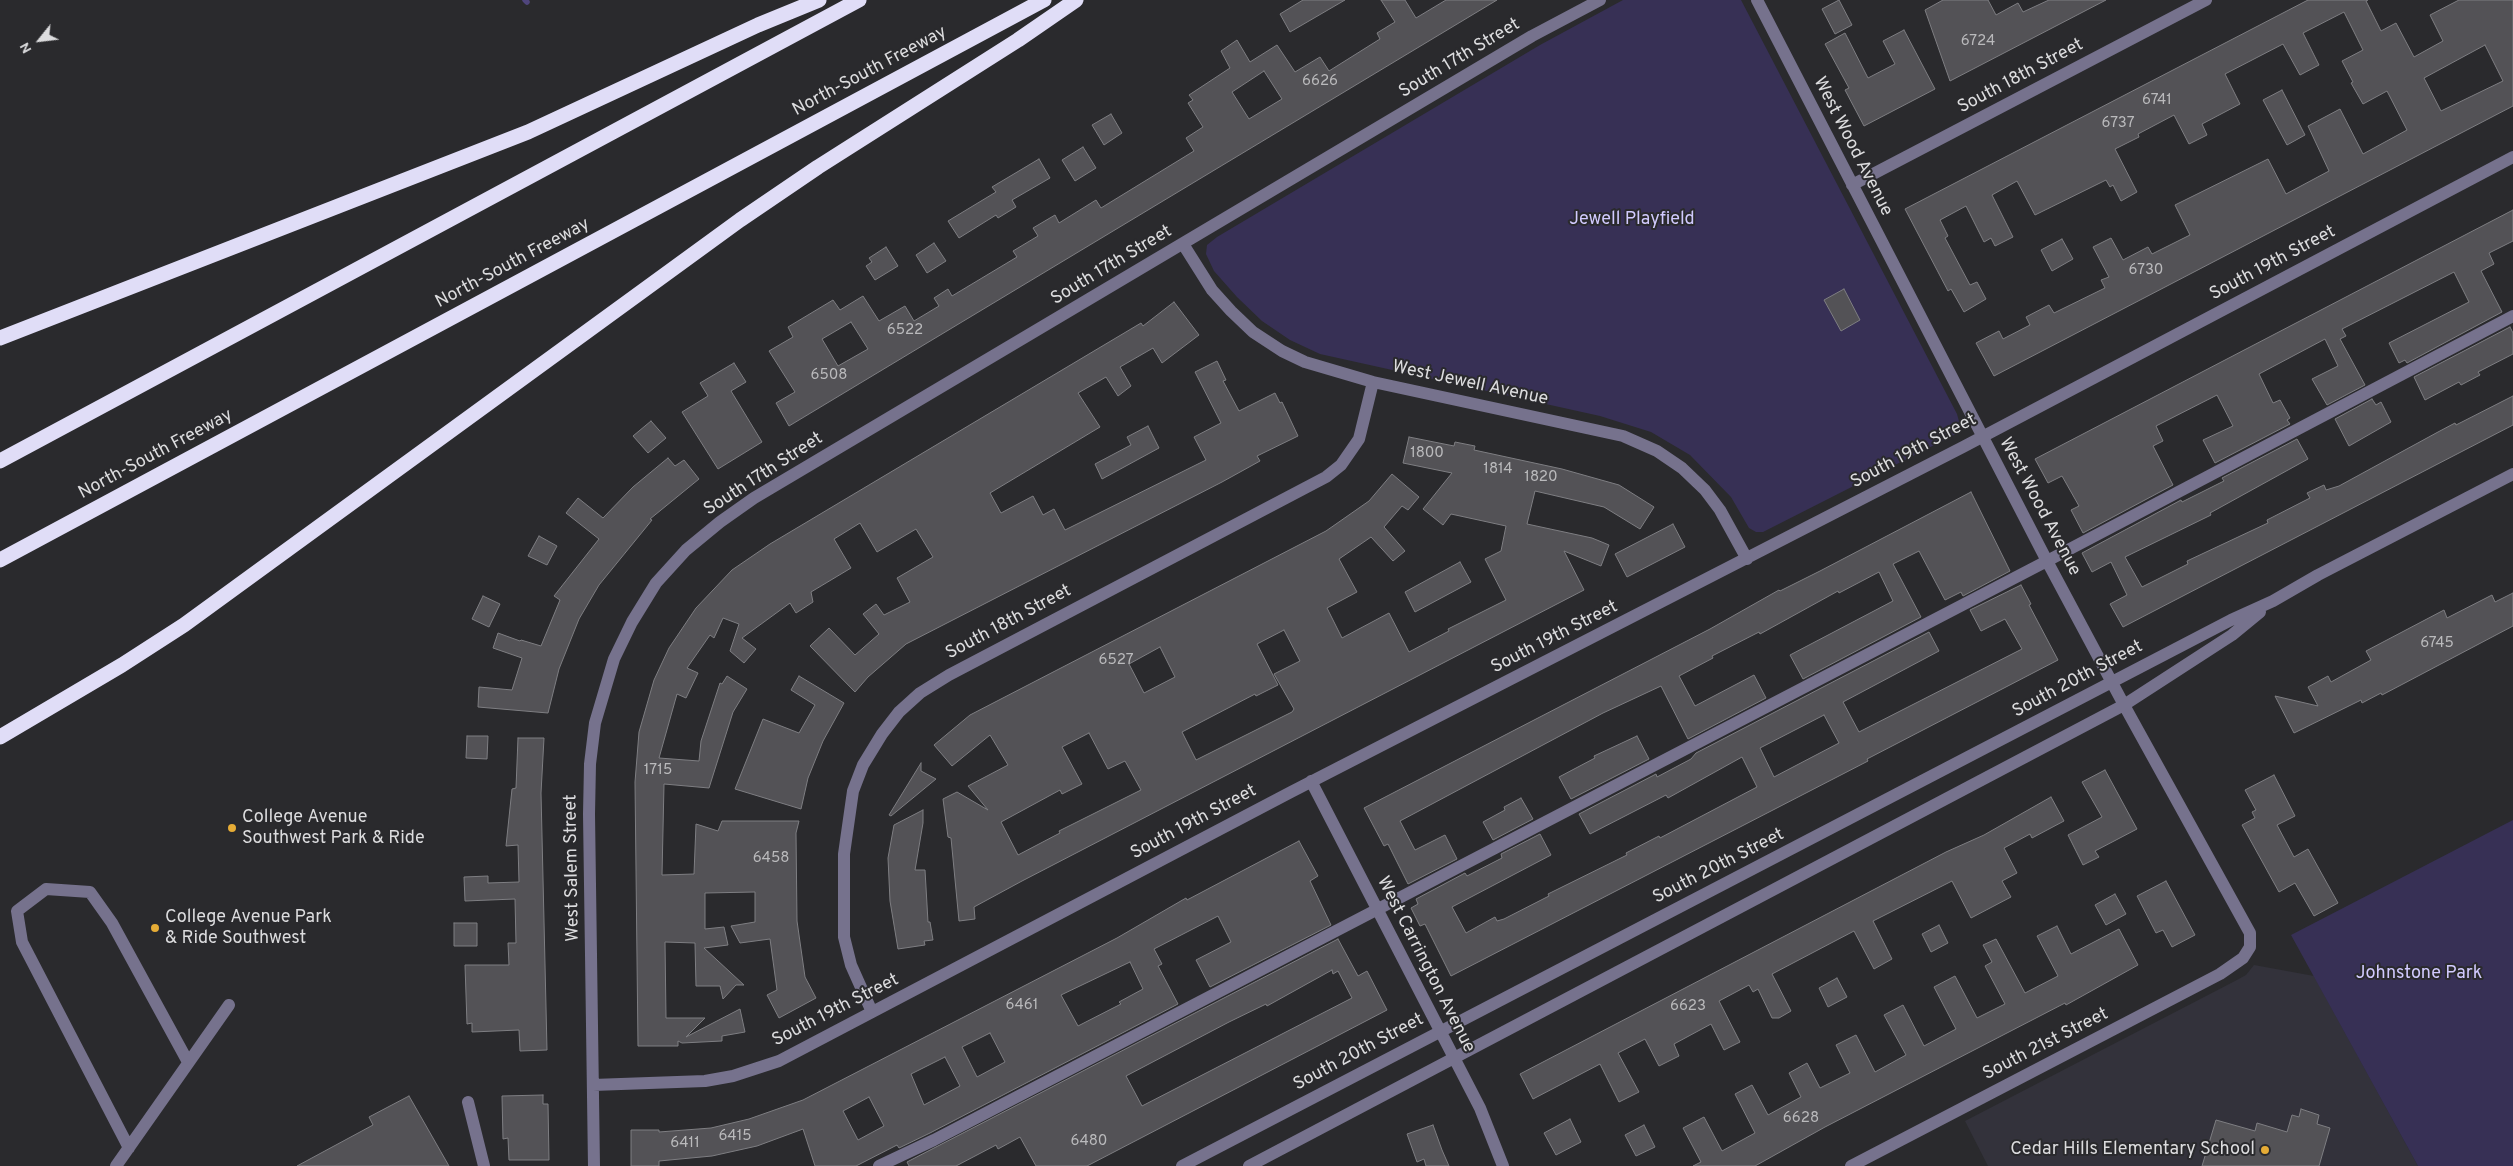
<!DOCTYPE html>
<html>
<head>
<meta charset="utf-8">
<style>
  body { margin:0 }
  #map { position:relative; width:2513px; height:1166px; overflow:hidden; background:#2a2a2d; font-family:Overpass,sans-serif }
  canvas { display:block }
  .north { position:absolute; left:15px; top:15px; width:50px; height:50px; -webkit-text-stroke:4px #2a2a2d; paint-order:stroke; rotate:241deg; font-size:14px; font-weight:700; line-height:20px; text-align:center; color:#dcdcde }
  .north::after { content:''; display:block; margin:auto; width:18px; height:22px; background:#dcdcde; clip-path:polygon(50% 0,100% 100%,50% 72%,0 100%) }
</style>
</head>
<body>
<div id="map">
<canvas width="2513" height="1166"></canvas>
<div class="north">N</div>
</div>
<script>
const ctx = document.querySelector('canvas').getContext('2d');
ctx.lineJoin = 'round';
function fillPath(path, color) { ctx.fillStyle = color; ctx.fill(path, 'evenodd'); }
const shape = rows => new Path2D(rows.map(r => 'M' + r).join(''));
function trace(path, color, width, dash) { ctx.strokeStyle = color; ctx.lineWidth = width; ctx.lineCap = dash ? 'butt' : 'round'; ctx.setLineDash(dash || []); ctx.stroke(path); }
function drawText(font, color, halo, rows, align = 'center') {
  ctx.font = font + ' Overpass,sans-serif'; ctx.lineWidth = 4; ctx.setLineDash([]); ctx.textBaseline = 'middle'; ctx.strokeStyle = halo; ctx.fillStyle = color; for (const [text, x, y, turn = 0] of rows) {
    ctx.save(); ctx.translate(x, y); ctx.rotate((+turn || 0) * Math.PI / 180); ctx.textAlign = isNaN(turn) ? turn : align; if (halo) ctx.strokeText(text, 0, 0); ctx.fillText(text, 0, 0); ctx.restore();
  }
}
const built = shape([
  [2254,965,2314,976,2418,1166,1988,1166,1965,1121,2235,981,2246,975]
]);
const green = shape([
  [1623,0,1741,0,1957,414,1960,425,1958,433,1763,532,1756,532,1749,528,1731,497,1690,455,1651,432,1600,416,1320,354,1290,340,1262,321,1237,297,1214,271,1206,254,1207,245,1217,237,1540,45],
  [2513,820,2513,1166,2418,1166,2291,935]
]);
const stream = shape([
  [525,0,527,2]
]);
const building = shape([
  [1303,0,1345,0,1290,32,1280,14,1303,0],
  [1381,0,1405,0,1416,18,1446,0,1497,0,789,426,776,403,795,392,769,351,793,337,788,327,833,300,840,310,863,296,879,321,905,306,914,321,939,306,934,298,948,289,952,296,1017,257,1013,251,1038,236,1033,228,1055,215,1059,223,1096,200,1101,208,1194,151,1186,138,1203,127,1188,103,1193,100,1189,95,1230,68,1221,51,1237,40,1250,62,1277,45,1295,72,1320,57,1329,71,1380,39,1377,33,1395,22,1381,0],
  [1264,71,1282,99,1249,119,1232,92,1264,71],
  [851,322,868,349,838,366,822,339,851,322],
  [1839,0,1852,25,1835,34,1822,9,1839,0],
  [1943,0,1988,0,1996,15,2018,3,2023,12,2049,0,2106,0,1950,81,1925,10,1943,0],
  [2308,0,2368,0,2366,1,2381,31,2396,23,2414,57,2443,41,2430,15,2459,0,2513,0,2513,106,1994,376,1976,343,1999,331,2003,339,2030,325,2026,317,2049,305,2054,313,2105,288,2101,280,2109,277,2093,247,2111,238,2123,260,2148,247,2152,254,2190,235,2175,205,2268,159,2286,194,2329,171,2308,126,2340,109,2363,154,2407,130,2387,91,2363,104,2351,83,2353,82,2342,61,2363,50,2344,12,2303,33,2319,65,2300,75,2283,44,2225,74,2240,104,2202,124,2207,135,2189,144,2174,115,2138,134,2139,137,2115,149,2137,192,2121,201,2113,185,2110,187,2106,180,2035,215,2017,181,1992,195,2013,237,1995,246,1991,238,1984,242,1966,206,1940,220,1948,236,1945,238,1970,285,1977,282,1986,299,1964,312,1951,289,1948,291,1905,209,2308,0],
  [2485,45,2503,81,2441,111,2424,78,2485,45],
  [1904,30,1935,89,1864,126,1845,90,1849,88,1825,44,1845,33,1868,78,1895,64,1883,41,1904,30],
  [2282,90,2305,135,2287,145,2263,100,2282,90],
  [1111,114,1122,133,1104,145,1092,125,1111,114],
  [1083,147,1096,168,1075,181,1062,160,1083,147],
  [1039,159,1050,178,1012,200,1016,207,998,218,996,215,959,238,948,221,996,192,992,187,1039,159],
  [2513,210,2513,241,2489,253,2494,264,2481,271,2502,312,2407,363,2405,360,2399,363,2389,343,2469,302,2454,272,2342,329,2346,336,2340,339,2365,385,2327,405,2312,379,2338,366,2325,339,2259,374,2273,403,2280,400,2290,418,2287,420,2290,424,2215,463,2203,440,2233,426,2217,395,2156,426,2163,441,2153,446,2173,485,2083,533,2071,510,2079,506,2062,476,2048,483,2035,459,2513,210],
  [2062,239,2073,259,2052,271,2041,250,2062,239],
  [934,243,946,261,927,273,916,255,934,243],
  [886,247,898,266,875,280,866,266,872,262,869,258,886,247],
  [1844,289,1860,320,1841,331,1824,300,1844,289],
  [1174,302,1199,335,1162,363,1153,348,1120,367,1131,386,1118,396,1106,377,1078,393,1100,427,990,493,1001,513,1033,496,1043,515,1054,509,1065,530,1206,460,1194,437,1221,423,1195,372,1217,361,1226,380,1223,381,1239,411,1275,393,1280,403,1282,402,1298,436,1257,456,1260,461,1222,482,906,644,868,677,855,692,810,646,829,628,855,655,879,634,863,614,876,604,884,615,910,602,897,578,933,557,916,529,877,552,860,523,834,539,851,568,811,592,813,602,796,613,790,603,742,638,756,649,744,663,730,651,739,624,723,618,714,638,710,635,687,668,698,673,686,698,677,694,659,758,699,761,701,741,720,683,722,684,727,676,747,689,733,712,709,788,664,784,662,875,694,874,696,824,718,831,722,821,799,821,796,833,797,921,805,977,816,998,779,1018,767,995,777,990,770,939,740,943,731,926,755,922,755,892,705,893,705,929,724,927,728,945,704,948,744,985,736,985,723,999,720,986,696,986,695,943,665,942,666,1018,705,1018,686,1037,740,1009,745,1032,722,1036,722,1041,682,1043,678,1041,678,1046,638,1046,635,782,639,732,654,680,669,648,696,608,732,570,770,544,1141,323,1143,326,1174,302],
  [2510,327,2513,333,2513,354,2478,372,2480,375,2461,385,2459,382,2425,400,2414,377,2510,327],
  [734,363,746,382,731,391,762,442,718,469,682,412,708,396,700,383,734,363],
  [2513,396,2513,425,2123,627,2110,604,2127,595,2111,562,2092,572,2082,553,2181,500,2182,502,2224,481,2222,478,2297,439,2308,459,2210,513,2211,515,2125,557,2142,587,2188,564,2187,561,2268,523,2267,520,2310,498,2307,493,2324,485,2326,490,2339,486,2438,432,2455,423,2456,425,2513,396],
  [2372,399,2376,405,2381,402,2391,422,2349,446,2335,419,2372,399],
  [651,421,666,438,648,453,633,436,651,421],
  [1148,426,1159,448,1102,479,1095,464,1131,445,1127,437,1148,426],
  [1409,437,1454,446,1455,442,1475,446,1474,450,1562,469,1619,485,1654,507,1640,529,1604,507,1535,491,1527,524,1592,538,1609,545,1601,566,1564,551,1584,590,1022,881,974,907,975,919,959,921,951,838,948,837,943,799,957,792,988,810,968,786,1008,765,990,735,952,766,934,745,970,715,1326,531,1369,501,1392,474,1419,497,1408,510,1402,506,1384,527,1405,551,1393,561,1371,537,1339,559,1357,592,1327,608,1342,638,1389,613,1409,652,1449,631,1448,629,1506,600,1485,559,1501,551,1506,526,1451,514,1443,525,1423,509,1452,473,1403,463,1409,437],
  [1284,630,1300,661,1274,674,1294,709,1292,712,1196,760,1182,732,1255,694,1256,696,1278,685,1257,644,1284,630],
  [1160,647,1175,677,1144,693,1129,664,1160,647],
  [1089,733,1108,769,1125,761,1141,790,1059,831,1060,833,1018,855,1001,822,1060,790,1062,794,1082,784,1062,747,1089,733],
  [668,458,675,466,684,460,699,479,650,519,652,520,599,585,579,619,559,669,548,713,478,707,479,687,512,690,522,658,493,648,498,633,520,641,521,640,541,646,560,600,554,596,599,539,566,513,578,498,603,518,633,487,668,458],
  [1971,492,2010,571,1963,596,1961,592,1945,600,1919,551,1893,564,1921,617,1803,679,1790,655,1893,601,1879,572,1839,593,1838,591,1760,634,1759,632,1712,656,1713,658,1679,676,1695,706,1754,675,1766,698,1688,739,1661,686,1603,713,1400,821,1415,850,1445,835,1457,859,1408,884,1388,844,1384,846,1364,808,1710,629,1779,590,1780,591,1820,571,1971,492],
  [1673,524,1685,547,1627,577,1615,554,1673,524],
  [539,536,557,546,547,565,528,556,539,536],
  [1460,562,1471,582,1415,612,1405,592,1460,562],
  [2021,585,2031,604,2029,605,2058,660,1867,759,1868,761,1451,976,1425,924,1420,926,1411,908,1418,904,1416,899,1465,873,1467,876,1502,858,1501,854,1540,834,1551,855,1452,907,1466,933,1495,917,1497,921,1504,919,1549,896,1548,894,1627,855,1626,853,1659,836,1660,838,1757,787,1742,757,1668,798,1666,795,1590,834,1579,814,1656,774,1657,777,1691,759,1696,753,1929,632,1939,651,1843,702,1859,732,2022,649,2005,619,1981,631,1970,610,2021,585],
  [1824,715,1839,743,1774,777,1760,748,1824,715],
  [2513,593,2513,626,2382,695,2381,693,2362,703,2361,700,2294,733,2275,696,2318,706,2308,687,2328,676,2331,682,2371,660,2366,651,2444,610,2447,618,2492,595,2495,602,2513,593],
  [483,596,500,604,489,627,472,619,483,596],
  [799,676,844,703,823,741,808,778,801,809,735,789,763,719,799,733,815,705,791,690,799,676],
  [467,736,488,736,487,759,466,758,467,736],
  [1637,736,1649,759,1571,799,1559,777,1595,758,1594,756,1637,736],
  [518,738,544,738,541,793,547,1050,520,1051,519,1030,472,1032,472,1023,467,1024,465,965,509,965,508,943,516,943,515,899,465,901,464,877,488,876,488,883,519,882,518,845,506,846,512,789,516,788,518,738],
  [921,763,921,771,936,779,891,816,889,815,921,763],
  [2105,770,2137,829,2095,851,2099,857,2083,865,2068,835,2102,817,2082,782,2105,770],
  [2274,775,2295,816,2277,825,2294,857,2308,849,2338,903,2314,916,2295,883,2279,892,2242,825,2255,818,2252,812,2256,810,2245,790,2274,775],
  [2051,797,2064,821,2032,838,2030,834,2004,848,2017,873,2002,881,2011,897,1971,918,1952,881,1873,921,1892,959,1874,969,1854,931,1772,974,1791,1011,1779,1018,1772,1018,1758,989,1753,992,1749,985,1719,1001,1740,1042,1724,1050,1711,1024,1674,1044,1679,1056,1659,1066,1645,1039,1618,1053,1639,1092,1619,1102,1600,1064,1533,1099,1520,1074,1946,852,1984,835,2051,797],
  [1521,798,1533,819,1493,840,1483,822,1505,810,1504,807,1521,798],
  [923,810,923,823,915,870,925,870,928,922,930,922,933,940,924,941,925,945,898,949,890,901,888,858,894,825,923,810],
  [1299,841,1318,876,1310,881,1331,925,1210,987,1196,960,1231,942,1218,916,1154,949,1162,964,1158,966,1178,1004,930,1133,899,1148,897,1145,856,1166,815,1166,803,1129,757,1146,712,1156,659,1161,659,1166,631,1166,631,1130,659,1130,659,1132,711,1128,749,1119,803,1100,1117,938,1186,898,1187,900,1299,841],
  [1130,962,1143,989,1119,1002,1121,1004,1078,1026,1061,995,1130,962],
  [990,1033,1005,1062,977,1077,962,1047,990,1033],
  [945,1057,960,1086,924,1105,911,1074,945,1057],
  [869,1097,884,1126,858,1140,843,1111,869,1097],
  [2166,881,2195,935,2172,947,2163,930,2156,933,2137,896,2166,881],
  [2115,894,2126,914,2106,925,2095,905,2115,894],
  [454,923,477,923,477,946,454,946,454,923],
  [1939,925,1948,943,1931,952,1922,934,1939,925],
  [2057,926,2071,954,2119,929,2138,965,2066,1005,2065,1003,1825,1127,1755,1166,1693,1166,1701,1162,1683,1128,1704,1117,1722,1151,1755,1133,1735,1094,1752,1085,1768,1115,1801,1097,1789,1073,1807,1063,1820,1088,1850,1073,1836,1045,1856,1035,1875,1072,1906,1055,1884,1015,1903,1005,1924,1046,1956,1029,1934,987,1955,976,1977,1018,2005,1004,1985,966,1992,962,1983,945,1996,939,2025,993,2058,976,2037,936,2057,926],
  [1338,939,1358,976,1367,971,1387,1010,1164,1126,1087,1166,1036,1166,1020,1137,998,1149,996,1145,956,1166,909,1166,907,1162,1338,939],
  [1332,970,1333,974,1338,971,1352,998,1142,1106,1126,1076,1229,1022,1266,1004,1267,1006,1332,970],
  [1837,978,1847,997,1828,1007,1819,988,1837,978],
  [543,1095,543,1104,548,1104,549,1160,509,1160,508,1138,503,1139,502,1096,543,1095],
  [409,1096,449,1166,297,1166,373,1125,369,1117,409,1096],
  [2301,1109,2319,1115,2317,1124,2330,1128,2319,1166,2202,1166,2216,1120,2255,1131,2257,1123,2287,1132,2292,1115,2299,1117,2301,1109],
  [1570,1119,1581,1142,1556,1155,1544,1133,1570,1119],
  [1433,1125,1442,1150,1449,1166,1426,1166,1424,1159,1417,1162,1407,1134,1433,1125],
  [1644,1125,1655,1147,1636,1156,1625,1135,1644,1125]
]);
const minor = shape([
  [1757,0,2047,561,2124,705,2250,933,2250,947,2243,958,2220,974,1851,1166],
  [1852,185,2206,0],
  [1183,244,1212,290,1231,311,1253,332,1282,351,1305,362,1373,382,1623,436,1657,451,1682,468,1705,490,1720,510,1747,559],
  [1311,781,1480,1108,1503,1166],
  [872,1012,851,965,844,937,844,854,853,791,863,765,882,734,899,712,920,693,949,675,1326,477,1341,465,1359,439,1373,382],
  [593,1085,705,1081,733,1076,779,1061,1291,792,1963,447,2513,157],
  [468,1102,484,1166],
  [129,1148,22,942,17,911,46,889,90,892,112,923,188,1062],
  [116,1166,229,1005],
  [594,1166,589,814,590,764,595,723,614,659,632,622,656,583,686,550,720,522,754,498,1532,36,1600,0],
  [879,1166,934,1140,2047,561,2513,316],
  [1182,1166,2231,620,2273,601,2318,575,2513,474],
  [1249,1166,2124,705,2232,635,2260,612]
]);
const highway = shape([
  [0,338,528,132,758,25,819,0],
  [0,461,859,0],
  [0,560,1044,0],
  [0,737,122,665,184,625,740,220,818,167,1018,40,1076,0]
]);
const markers = [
  [232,828,5,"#e6ac36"],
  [155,928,5,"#e6ac36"],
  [2265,1150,5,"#e6ac36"]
];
const numberNames = [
  ["6724",1978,42],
  ["6626",1320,82],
  ["6741",2157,101],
  ["6737",2118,124],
  ["6730",2146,271],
  ["6522",905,331],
  ["6508",829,376],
  ["1800",1427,454],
  ["1814",1498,470],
  ["1820",1541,478],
  ["6745",2437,644],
  ["6527",1116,661],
  ["1715",658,771],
  ["6458",771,859],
  ["6461",1022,1006],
  ["6623",1688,1007],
  ["6628",1801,1119],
  ["6415",735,1137],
  ["6480",1089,1142],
  ["6411",685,1144]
];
const streetNames = [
  ["South 17th Street",1460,59,-31],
  ["North-South Freeway",870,72,-28],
  ["South 18th Street",2021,77,-28],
  ["West Wood Avenue",1852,147,63],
  ["North-South Freeway",513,264,-28],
  ["South 19th Street",2273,264,-28],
  ["South 17th Street",1112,266,-31],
  ["West Jewell Avenue",1470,384,12],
  ["South 19th Street",1914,452,-28],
  ["North-South Freeway",156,455,-28],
  ["South 17th Street",764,475,-33],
  ["West Wood Avenue",2039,507,62],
  ["South 18th Street",1009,623,-28],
  ["South 19th Street",1555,638,-27],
  ["South 20th Street",2078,680,-28],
  ["South 19th Street",1194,823,-28],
  ["South 20th Street",1719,867,-27],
  ["West Salem Street",573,868,-91],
  ["West Carrington Avenue",1425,965,63],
  ["South 19th Street",836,1011,-27],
  ["South 21st Street",2046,1045,-27],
  ["South 20th Street",1359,1053,-28]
];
const parkNames = [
  ["Jewell Playfield",1632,220],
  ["Johnstone Park",2419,974]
];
const poiNames = [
  ["College Avenue",242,818],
  ["Southwest Park & Ride",242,839],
  ["College Avenue Park",165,918],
  ["& Ride Southwest",165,939],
  ["Cedar Hills Elementary School",2255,1150,"right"]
];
fillPath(built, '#33323b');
fillPath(green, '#373055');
trace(stream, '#4f457c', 5.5);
fillPath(building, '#535256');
trace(building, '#7e7e82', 1);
trace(minor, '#76728d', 12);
trace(highway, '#e0ddf7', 15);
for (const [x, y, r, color] of markers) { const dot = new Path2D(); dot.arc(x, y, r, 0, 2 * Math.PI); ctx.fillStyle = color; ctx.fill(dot); trace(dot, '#2a2a2d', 2); }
drawText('15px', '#bababc', null, numberNames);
drawText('18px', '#dcdcde', '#2a2a2d', streetNames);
drawText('18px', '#d1cafe', '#2a2a2d', parkNames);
drawText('18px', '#dcdcde', '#2a2a2d', poiNames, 'left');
</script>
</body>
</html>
